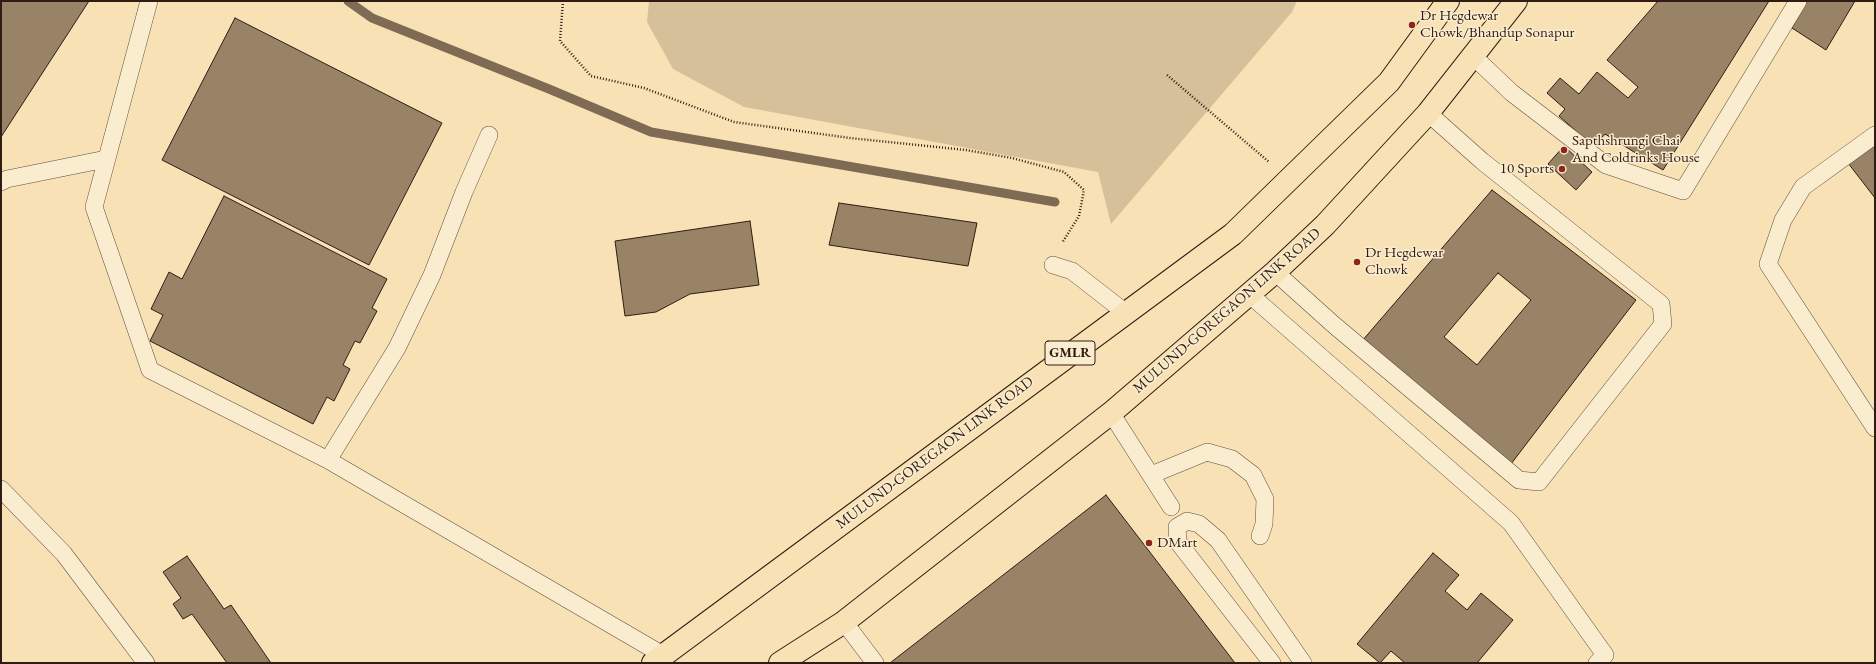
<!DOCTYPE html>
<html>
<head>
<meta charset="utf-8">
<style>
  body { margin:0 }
  #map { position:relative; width:1876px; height:664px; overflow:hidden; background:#f8e2b5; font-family:"EB Garamond",serif }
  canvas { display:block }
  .frame { position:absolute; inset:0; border:2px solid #2f1c13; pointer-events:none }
</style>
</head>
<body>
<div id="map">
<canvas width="1876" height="664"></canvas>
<div class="frame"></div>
</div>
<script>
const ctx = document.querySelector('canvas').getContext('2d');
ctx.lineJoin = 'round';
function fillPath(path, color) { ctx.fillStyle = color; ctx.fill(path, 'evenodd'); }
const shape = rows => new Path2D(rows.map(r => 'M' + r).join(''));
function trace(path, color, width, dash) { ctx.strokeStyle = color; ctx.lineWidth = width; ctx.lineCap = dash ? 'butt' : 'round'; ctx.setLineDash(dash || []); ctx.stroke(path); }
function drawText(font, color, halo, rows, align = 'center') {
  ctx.font = font + ' "EB Garamond",serif'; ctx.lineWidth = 3; ctx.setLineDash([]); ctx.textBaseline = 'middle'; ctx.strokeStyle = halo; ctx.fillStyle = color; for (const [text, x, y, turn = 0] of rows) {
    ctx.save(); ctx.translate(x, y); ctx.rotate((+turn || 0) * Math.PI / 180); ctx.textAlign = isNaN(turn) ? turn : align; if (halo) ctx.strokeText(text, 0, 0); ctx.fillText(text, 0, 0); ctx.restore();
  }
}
const green = shape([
  [649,1,1297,1,1292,12,1111,224,1098,172,744,107,673,69,647,22]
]);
const stream = shape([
  [348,1,372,18,549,89,651,132,1055,202]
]);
const building = shape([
  [1,1,89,1,1,137,1,1],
  [1658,1,1769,1,1663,170,1605,134,1594,147,1559,116,1565,109,1547,93,1560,78,1579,94,1597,72,1628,98,1638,87,1607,60,1658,1],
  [1807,1,1855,1,1826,50,1792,28,1807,1],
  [235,18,442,123,369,265,162,160,235,18],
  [1875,142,1875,198,1848,163,1875,142],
  [1564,146,1592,172,1576,190,1548,164,1564,146],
  [1492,190,1636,300,1511,464,1362,341,1492,190],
  [1498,273,1531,300,1477,365,1444,337,1498,273],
  [224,196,387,279,372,308,377,311,360,343,355,341,343,365,350,369,334,401,327,397,313,424,150,341,163,315,151,309,169,272,182,279,224,196],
  [839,203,977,223,968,266,829,245,839,203],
  [750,221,759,285,690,294,656,312,625,316,615,241,750,221],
  [1106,495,1235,663,890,663,1106,495],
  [1433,553,1459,575,1445,591,1467,610,1481,593,1513,620,1477,663,1405,663,1391,651,1380,663,1357,644,1433,553],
  [187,556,224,609,231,605,271,663,227,663,192,614,183,619,173,604,181,598,163,572,187,556]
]);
const path = shape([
  [563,1,560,41,591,76,644,88,734,122,850,138,966,150,1012,158,1064,172,1084,190,1079,216,1062,243],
  [1167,75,1269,162]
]);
const service = shape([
  [149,1,94,207,150,370,328,460,663,655],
  [1474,57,1512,93,1606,165,1683,191,1798,1],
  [1875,135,1803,187,1783,220,1768,264,1875,428],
  [1,182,7,179,106,159],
  [1053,265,1072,271,1126,313],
  [1275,272,1334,325,1519,480,1539,482,1663,324,1661,304,1482,161,1428,113],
  [1249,294,1511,523,1605,655,1597,663],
  [1111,413,1171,507],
  [328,460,397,348,432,275,464,192,489,135],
  [1151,475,1207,452,1232,459,1253,475,1265,499,1264,524,1260,536],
  [1,489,64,554,146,663],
  [844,622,875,663],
  [1272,663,1178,542,1177,527,1187,521,1199,524,1218,540,1303,663]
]);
const primary = shape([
  [653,663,1233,234,1389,82,1448,1],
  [780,663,844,622,1111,413,1275,272,1325,225,1428,113,1516,1]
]);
const markers = [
  [1412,25,4,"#8f2418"],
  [1564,150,4,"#8f2418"],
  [1562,169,4,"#8f2418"],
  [1357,262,4,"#8f2418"],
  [1149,543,4,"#8f2418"]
];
const shields = [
  [1070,353,50]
];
const shieldNames = [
  ["GMLR",1070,353]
];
const poiNames = [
  ["Dr Hegdewar",1420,16],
  ["Chowk/Bhandup Sonapur",1420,33],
  ["Sapthshrungi Chai",1572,141],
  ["And Coldrinks House",1572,158],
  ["10 Sports",1554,169,"right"],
  ["Dr Hegdewar",1365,253],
  ["Chowk",1365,270],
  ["DMart",1157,543]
];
const streetNames = [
  ["MULUND-GOREGAON LINK ROAD",1227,311,-41],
  ["MULUND-GOREGAON LINK ROAD",935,453,-37]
];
fillPath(green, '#d6c099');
trace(stream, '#7f6b53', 9);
fillPath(building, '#988367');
trace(building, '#2f1c13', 1);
trace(service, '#614e3c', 18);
trace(primary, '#2f1c13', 24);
trace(path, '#2f1c13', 2.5, [1, 2]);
trace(service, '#faeccf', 17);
trace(primary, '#f8e2b5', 22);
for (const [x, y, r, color] of markers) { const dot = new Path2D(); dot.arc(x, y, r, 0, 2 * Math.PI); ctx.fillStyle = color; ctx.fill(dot); trace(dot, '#faeccf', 1.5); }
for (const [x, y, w] of shields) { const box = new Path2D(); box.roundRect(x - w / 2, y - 12, w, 24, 3); ctx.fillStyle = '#faeccf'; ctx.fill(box); trace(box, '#2f1c13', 1); }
drawText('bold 14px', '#2f1c13', null, shieldNames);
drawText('15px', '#2f1c13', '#faeccf', poiNames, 'left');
drawText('15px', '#2f1c13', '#faeccf', streetNames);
</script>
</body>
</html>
